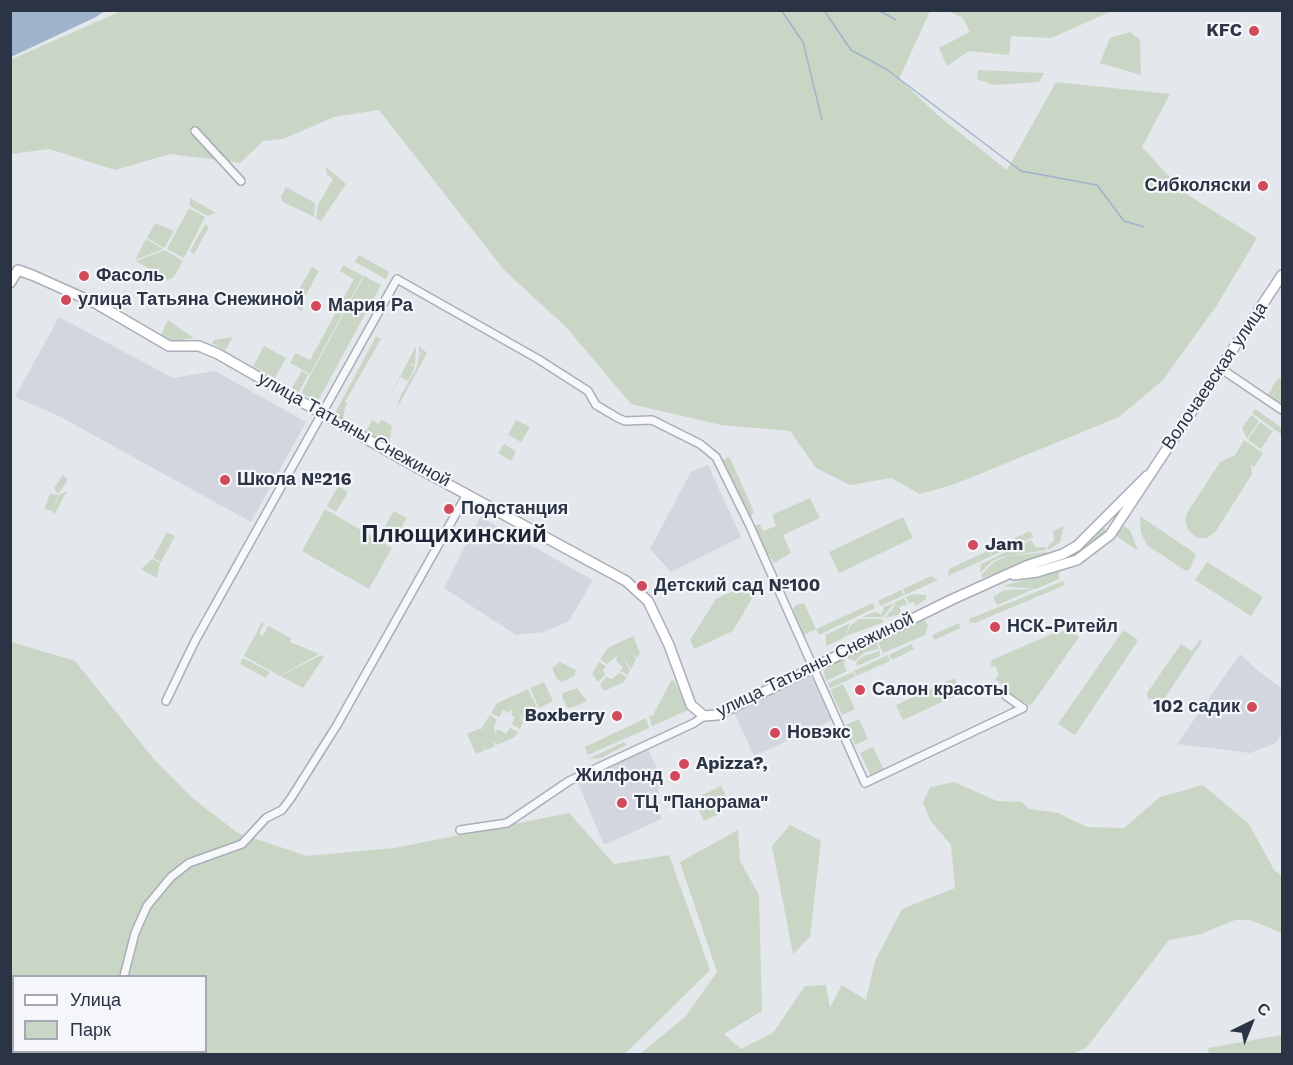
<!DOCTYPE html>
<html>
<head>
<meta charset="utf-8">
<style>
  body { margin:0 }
  #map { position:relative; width:1293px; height:1065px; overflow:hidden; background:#e4e7ec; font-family:"Work Sans",sans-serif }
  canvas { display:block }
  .frame { position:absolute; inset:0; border:12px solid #2b3445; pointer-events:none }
  .legend { position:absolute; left:12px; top:975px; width:195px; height:78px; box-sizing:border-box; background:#f4f6f9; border:2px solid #a4a8b1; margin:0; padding:8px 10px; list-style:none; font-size:18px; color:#2b3445 }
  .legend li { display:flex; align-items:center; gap:12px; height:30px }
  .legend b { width:30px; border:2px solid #a4a8b1 }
  .north { position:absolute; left:1221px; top:993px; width:60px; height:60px; -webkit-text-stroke:4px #f4f6f9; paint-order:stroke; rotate:43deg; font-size:16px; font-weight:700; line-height:24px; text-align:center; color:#2b3445 }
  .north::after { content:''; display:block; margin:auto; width:21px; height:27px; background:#2b3445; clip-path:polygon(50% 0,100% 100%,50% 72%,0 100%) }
</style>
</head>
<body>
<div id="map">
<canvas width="1293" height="1065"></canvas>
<div class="frame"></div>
<ul class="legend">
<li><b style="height:8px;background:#fff"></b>Улица</li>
<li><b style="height:16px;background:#c9d6c5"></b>Парк</li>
</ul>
<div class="north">С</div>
</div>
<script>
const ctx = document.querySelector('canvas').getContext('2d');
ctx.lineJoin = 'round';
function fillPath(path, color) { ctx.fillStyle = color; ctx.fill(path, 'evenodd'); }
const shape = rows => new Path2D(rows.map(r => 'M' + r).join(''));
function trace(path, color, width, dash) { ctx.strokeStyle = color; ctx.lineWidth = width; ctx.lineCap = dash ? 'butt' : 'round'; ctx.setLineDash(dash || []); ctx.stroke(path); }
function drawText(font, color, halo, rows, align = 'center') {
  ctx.font = font + ' "Work Sans",sans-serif'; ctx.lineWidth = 4.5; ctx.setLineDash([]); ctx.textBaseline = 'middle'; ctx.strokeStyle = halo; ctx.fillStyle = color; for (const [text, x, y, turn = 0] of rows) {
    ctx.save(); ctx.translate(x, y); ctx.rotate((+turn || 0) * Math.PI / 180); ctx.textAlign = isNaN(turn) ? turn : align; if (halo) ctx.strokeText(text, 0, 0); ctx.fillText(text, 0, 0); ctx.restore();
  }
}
const built = shape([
  [59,317,173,378,215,371,306,422,251,522,59,416,15,397],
  [708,465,741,537,671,572,650,549,691,472],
  [480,517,593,580,569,621,544,632,516,635,444,588],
  [1240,654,1258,671,1282,688,1282,732,1276,743,1250,753,1177,744],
  [805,674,812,678,832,720,754,756,733,710],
  [637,749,642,752,648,749,665,786,658,789,661,819,607,844,603,843,576,778]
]);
const green = shape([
  [121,11,930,11,899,79,941,118,1007,170,1056,82,1170,94,1142,147,1183,192,1257,238,1217,305,1163,380,1119,417,955,484,920,494,891,478,850,485,816,468,790,431,721,425,631,404,566,327,504,270,379,110,334,117,283,139,263,141,240,163,170,154,115,170,49,149,11,154,10,60],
  [947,11,947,10,1112,11,1051,38,1011,36,1009,55,969,51,947,66,939,48,970,32,962,17],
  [1130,32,1140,40,1141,75,1100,63,1110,38],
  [978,70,1044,73,1039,82,993,85,977,79],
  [326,167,346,184,321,221,316,218,318,205,333,179,327,175],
  [286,187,315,203,314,217,283,202,281,197],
  [190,198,204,206,216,213,207,216,190,206],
  [189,208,205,217,184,258,167,249],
  [155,223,174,231,164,248,147,238],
  [205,224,209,227,194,254,190,251],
  [146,239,163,249,135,260],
  [165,250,183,261,174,277,168,280,136,261],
  [359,255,389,272,386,279,355,262],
  [343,265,363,276,310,374,290,363,295,353,310,360,354,279,340,271],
  [312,267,319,271,306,295,298,291],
  [364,276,381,285,319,399,315,400,301,393],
  [113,292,111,298,117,302,120,298,127,300,120,313,106,305],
  [298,292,305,296,302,311,287,302],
  [168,320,182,330,194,338,173,341,161,335],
  [376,336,381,339,345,402,348,404,345,407,343,421,334,415],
  [233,337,225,351,212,343,214,340],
  [264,346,286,358,275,378,253,366],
  [416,346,415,365,408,363,415,367,408,381,401,377,404,371,387,401],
  [419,346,427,353,397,408,400,397,417,367,419,354,424,355,419,352],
  [302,371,308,375,299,392,292,388],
  [1280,378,1282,380,1282,405,1268,395,1277,379],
  [1255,409,1282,428,1282,435,1252,413],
  [1251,415,1259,421,1247,439,1242,428],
  [372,420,378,424,382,420,392,426,389,446,366,432],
  [516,420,530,427,521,442,508,435],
  [1260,422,1273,431,1261,449,1248,440],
  [1244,440,1263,453,1254,467,1251,465,1252,474,1216,531,1207,538,1198,538,1189,531,1185,521,1187,513,1220,462,1235,455],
  [504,444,516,451,511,461,498,453],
  [727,457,730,458,754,512,750,517,723,461],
  [63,475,68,480,58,494,54,488],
  [338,486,348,492,336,512,327,506],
  [67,491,54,515,52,511,44,509,50,494,58,495,55,505,59,495],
  [810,498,820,518,783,535,791,553,774,563,762,545,755,525,760,524,763,531,776,526,772,515],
  [325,509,392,548,369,589,302,551],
  [394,511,407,518,392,543,379,536],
  [1140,516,1196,554,1190,569,1186,571,1147,545,1141,533],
  [903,517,913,538,839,573,829,552],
  [1103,523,1106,533,1082,553,1070,559,1031,568,1067,556],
  [1064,526,1060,542,1048,550,1047,547,1054,540,1053,531],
  [1124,526,1130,530,1138,551,1115,535],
  [1030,531,1033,537,948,576,949,569],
  [167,532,175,536,161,562,153,558],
  [1031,540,1036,547,1046,547,1046,550,1002,557,992,561,980,573,981,564],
  [1047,552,1049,555,982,578,981,575,994,562,1008,556],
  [152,559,160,563,157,578,141,569],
  [1207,562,1263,597,1251,616,1195,580],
  [1059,571,1059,579,1036,589,1002,586],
  [931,576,938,580,905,595,903,589],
  [1063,581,1065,585,975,623,970,622,969,619],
  [746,585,752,598,733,631,694,649,690,640,716,599],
  [1034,589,997,605,993,597,1004,590],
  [901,590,904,595,881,606,878,601],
  [914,594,926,595,926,599,916,606,914,602,909,603,906,597],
  [904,598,907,604,899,607,902,614,884,618,893,609,895,602],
  [804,603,816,629,873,603,875,608,819,635,816,629,804,635,793,609,796,605],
  [894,603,883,617,862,617,874,612,882,614,884,607],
  [859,619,882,619,884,622,846,636,850,626],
  [925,620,928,626,925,635,883,653,878,642],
  [262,622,264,624,259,634,263,636,268,626,291,638,290,642,319,654,280,676,244,656],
  [850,623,845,637,826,646,826,635],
  [959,623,961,628,934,640,932,635],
  [1070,630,1079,637,1032,704,1028,705,1010,693,995,679,999,675,995,666,990,667,992,660,1054,633],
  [1125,631,1137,639,1137,642,1075,735,1058,724,1122,632],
  [633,636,640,653,637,658,632,652,636,660,631,669,623,656,630,671,628,675,620,671,623,667,616,661,617,656,607,664,600,659,608,648],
  [1200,640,1202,642,1164,699,1148,699,1147,693,1181,644,1192,651],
  [11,642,75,661,153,758,191,797,238,833,307,856,395,848,569,813,614,864,669,855,710,970,625,1054,11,1054],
  [14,976,206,976,206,1052,14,1052],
  [876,642,879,649,865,652,855,661,849,659,847,656],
  [911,644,914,649,892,660,889,655],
  [880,651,880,656,857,666,856,662,864,656],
  [321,655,324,657,303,688,281,676],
  [888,655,890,661,856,676,854,671],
  [846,656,844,667,847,671,826,681,824,672,826,667],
  [243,658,270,672,266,678,240,664],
  [560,662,576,670,574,676,562,682,557,679,552,668],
  [599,662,606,666,603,670,605,675,598,682,592,674],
  [853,672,855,677,830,688,828,683],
  [619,673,627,677,624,682,604,691,600,684,607,677,612,679],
  [954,678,958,685,954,687,958,687,961,693,903,720,899,713,903,711,899,712,896,705],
  [674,680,688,710,652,726,649,717,653,715,671,681],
  [544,682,553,701,539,708,530,688],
  [843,684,855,709,842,715,830,690],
  [577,688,587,701,571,708,567,707,562,697,563,693],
  [528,689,531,695,529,696,532,697,537,708,532,711,527,705,530,712,524,721,517,709,523,722,520,729,512,724,515,717,512,715,511,708,509,713,503,710,499,717,491,713,497,703],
  [490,715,497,720,494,727,495,733,498,729,506,734,510,728,518,732,515,737,497,745,493,741,495,746,486,750,483,746,485,750,476,754,467,734,481,728,484,731,482,727],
  [646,718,649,728,588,755,585,747],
  [859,719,868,739,855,745,846,725],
  [624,742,626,745,601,758,588,759],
  [873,747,885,772,872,778,860,753],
  [618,768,620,773,595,784,593,780],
  [954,782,997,801,1022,802,1029,809,1058,813,1087,827,1124,828,1160,797,1203,785,1249,824,1274,870,1282,876,1282,933,1250,920,1235,920,1201,934,1169,940,1087,1047,1073,1054,640,1054,686,1016,717,972,680,862,738,830,740,861,759,895,762,1011,724,1034,741,1049,773,1033,805,986,826,985,830,1008,842,985,866,1000,875,961,902,909,955,888,951,845,930,820,923,803,930,787],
  [721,786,727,798,719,802,723,812,704,821,694,799],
  [790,825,821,841,810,937,793,954,772,846],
  [1282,1035,1282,1054,1209,1054,1208,1048]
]);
const water = shape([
  [10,11,11,10,105,11,96,17,11,57]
]);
const stream = shape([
  [781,10,803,42,822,120],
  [824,10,851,50,886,69,1021,171,1097,185,1124,221,1144,227],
  [878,10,896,20]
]);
const street = shape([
  [195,131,241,181],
  [1220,368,1282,410],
  [1006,696,1023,708],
  [166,701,195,641,397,279,538,359,588,391,596,405,618,418,625,421,652,420,700,444,716,457,749,524,865,783,1023,708],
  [460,830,507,823,569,781,694,723,704,716],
  [124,976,135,933,147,906,171,877,189,863,242,844,266,818,282,810,291,798,337,725,467,494],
  [113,1054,114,1052]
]);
const secondary = shape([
  [10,283,18,270,32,275,97,304,169,346,199,346,218,354,407,462,626,581,648,601,669,645,691,705,704,716,717,715,953,599,1026,566,1063,554,1077,546,1147,476],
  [1014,575,1037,572,1077,560,1110,535,1282,275]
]);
const markers = [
  [1254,31,6,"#d1495b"],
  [1263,186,6,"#d1495b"],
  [84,276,6,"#d1495b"],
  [66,300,6,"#d1495b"],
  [316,306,6,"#d1495b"],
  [225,480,6,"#d1495b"],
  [449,509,6,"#d1495b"],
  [973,545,6,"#d1495b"],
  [642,586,6,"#d1495b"],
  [995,627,6,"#d1495b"],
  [860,690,6,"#d1495b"],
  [1252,707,6,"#d1495b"],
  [617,716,6,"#d1495b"],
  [775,733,6,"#d1495b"],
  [684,764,6,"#d1495b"],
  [675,776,6,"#d1495b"],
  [622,803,6,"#d1495b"]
];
const poiNames = [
  ["KFC",1242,31,"right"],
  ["Сибколяски",1251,186,"right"],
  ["Фасоль",96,276],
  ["улица Татьяна Снежиной",78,300],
  ["Мария Ра",328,306],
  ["Школа №216",237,480],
  ["Подстанция",461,509],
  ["Jam",985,545],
  ["Детский сад №100",654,586],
  ["НСК-Ритейл",1007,627],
  ["Салон красоты",872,690],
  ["102 садик",1240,707,"right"],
  ["Boxberry",605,716,"right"],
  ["Новэкс",787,733],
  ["Apizza?,",696,764],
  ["Жилфонд",663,776,"right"],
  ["ТЦ \"Панорама\"",634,803]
];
const streetNames = [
  ["Волочаевская улица",1215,376,-56],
  ["улица Татьяны Снежиной",354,430,29],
  ["улица Татьяны Снежиной",815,665,-26]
];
const districtNames = [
  ["Плющихинский",454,535]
];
fillPath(built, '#d2d6de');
fillPath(green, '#c9d6c5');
fillPath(water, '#9fb4cc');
trace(stream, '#9fb4cc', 1.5);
trace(street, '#a9aeb7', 10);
trace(secondary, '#a9aeb7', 12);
trace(street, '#f7f8fa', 7);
trace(secondary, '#fff', 9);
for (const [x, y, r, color] of markers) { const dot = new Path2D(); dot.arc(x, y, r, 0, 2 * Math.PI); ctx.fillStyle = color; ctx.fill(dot); trace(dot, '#f4f6f9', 2); }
drawText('bold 18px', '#2b3445', '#f4f6f9', poiNames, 'left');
drawText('18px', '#2b3445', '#f4f6f9', streetNames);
drawText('bold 24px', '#1d2536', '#f4f6f9', districtNames);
</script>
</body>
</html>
